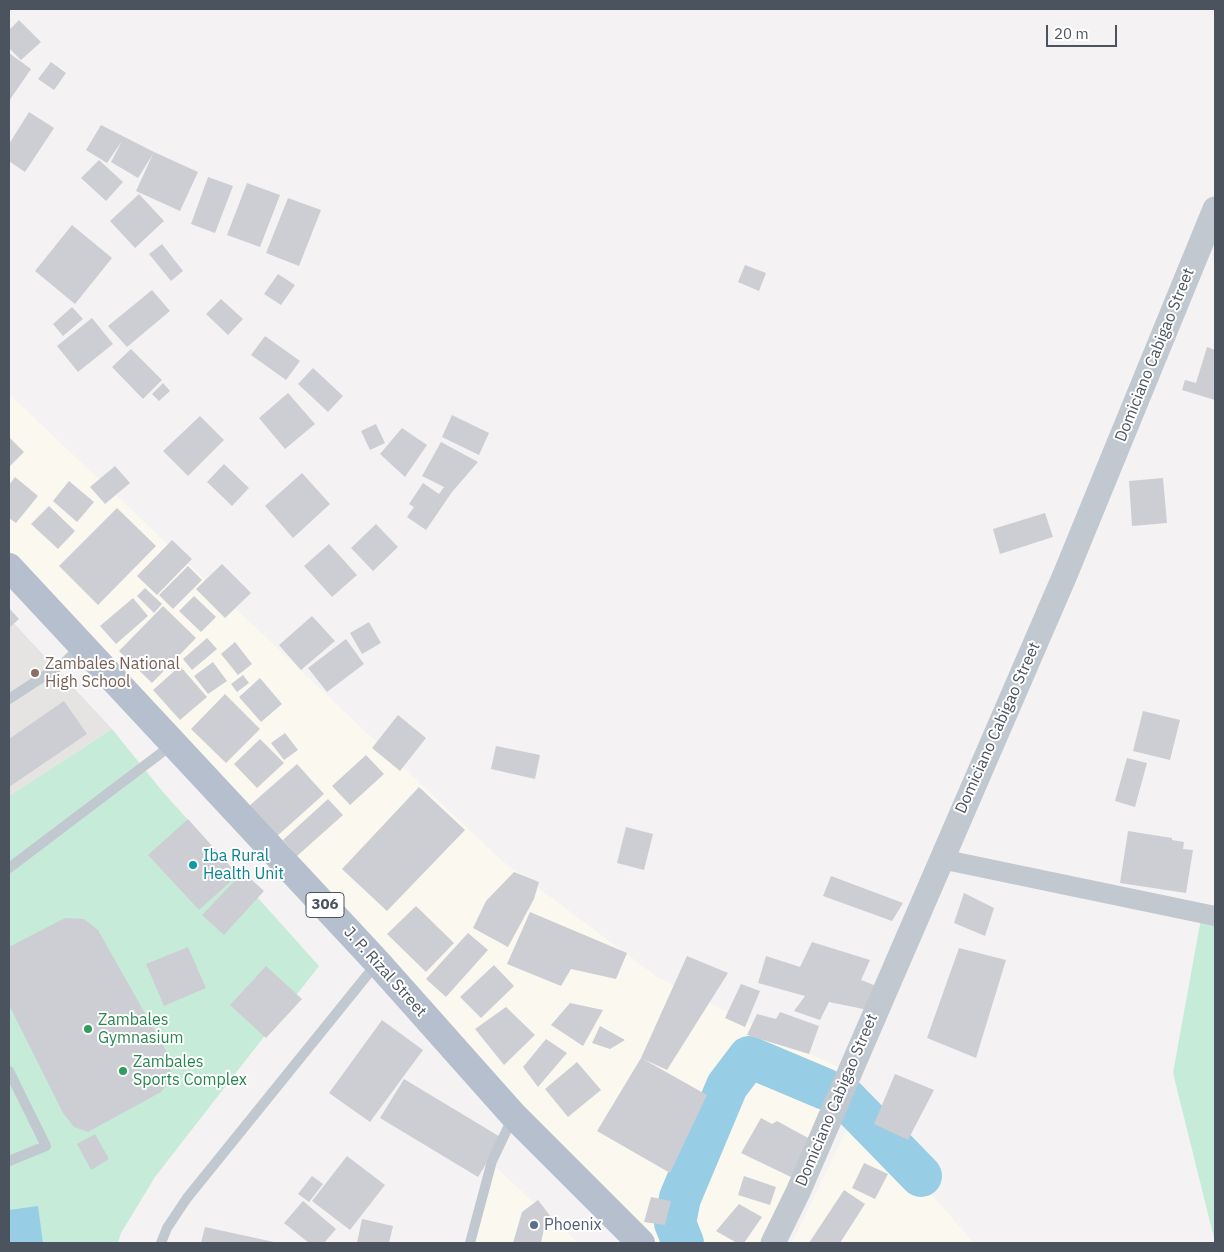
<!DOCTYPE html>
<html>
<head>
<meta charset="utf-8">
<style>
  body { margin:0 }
  #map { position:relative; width:1224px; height:1252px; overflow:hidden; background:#f4f2f2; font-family:"IBM Plex Sans",sans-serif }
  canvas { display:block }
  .frame { position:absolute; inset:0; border:10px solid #4b535e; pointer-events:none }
  .scale { position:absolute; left:1046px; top:25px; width:71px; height:22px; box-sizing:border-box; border:2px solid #4b535e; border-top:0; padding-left:6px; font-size:15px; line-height:18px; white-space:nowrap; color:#4b535e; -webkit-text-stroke:4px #fff; paint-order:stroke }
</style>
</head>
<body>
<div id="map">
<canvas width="1224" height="1252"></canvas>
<div class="frame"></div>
<div class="scale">20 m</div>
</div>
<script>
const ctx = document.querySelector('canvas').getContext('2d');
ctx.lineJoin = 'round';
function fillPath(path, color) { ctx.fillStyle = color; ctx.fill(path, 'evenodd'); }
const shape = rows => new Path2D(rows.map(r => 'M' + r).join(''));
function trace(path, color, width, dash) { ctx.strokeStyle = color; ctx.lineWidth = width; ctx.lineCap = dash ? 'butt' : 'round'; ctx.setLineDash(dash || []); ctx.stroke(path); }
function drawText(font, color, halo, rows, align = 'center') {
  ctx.font = font + ' "IBM Plex Sans",sans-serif'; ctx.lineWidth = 4; ctx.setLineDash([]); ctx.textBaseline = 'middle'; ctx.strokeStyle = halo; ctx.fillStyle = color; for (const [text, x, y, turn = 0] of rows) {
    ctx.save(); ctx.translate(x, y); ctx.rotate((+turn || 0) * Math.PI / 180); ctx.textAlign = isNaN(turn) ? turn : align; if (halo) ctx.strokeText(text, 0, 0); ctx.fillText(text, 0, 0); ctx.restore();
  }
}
const commercial = shape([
  [9,394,500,859,657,977,839,1068,772,1226,761,1243,655,1243,377,962,9,566],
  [849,1125,930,1193,974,1243,792,1243],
  [489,1161,578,1243,466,1243]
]);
const education = shape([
  [9,618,112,729,9,796]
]);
const green = shape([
  [112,729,163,792,319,966,155,1177,121,1233,118,1243,9,1243,9,796],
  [1202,913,1215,916,1215,1242,1173,1073]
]);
const water = shape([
  [38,1206,43,1243,9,1243,9,1210]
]);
const river = shape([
  [846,1099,921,1176],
  [683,1243,675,1223,680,1198,727,1086,749,1057,825,1089]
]);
const building = shape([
  [19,20,41,42,21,60,9,48,9,30],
  [9,53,31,69,9,101],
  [51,62,66,73,54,90,38,79],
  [29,112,54,128,25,172,9,161,9,144],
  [101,125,154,152,198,172,180,211,136,191,153,154,138,178,111,162,122,141,107,163,86,150],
  [99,160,123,182,106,201,81,178],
  [208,177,233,186,215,233,191,224],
  [247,183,280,195,260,247,227,235],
  [139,194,164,221,135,248,110,221],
  [288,198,321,210,299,266,266,253],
  [72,225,112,258,75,304,35,271],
  [162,244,183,271,171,281,149,254],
  [745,265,766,273,759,291,738,282],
  [278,274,295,285,281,305,264,294],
  [152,290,170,311,127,347,108,326],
  [221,299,243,319,228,335,206,314],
  [72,307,83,319,63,336,53,324],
  [92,318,113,344,78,372,57,346],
  [265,336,300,361,286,380,251,355],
  [1207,347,1215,350,1215,400,1182,390,1185,380,1196,383],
  [131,349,162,380,143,399,112,367],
  [313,368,343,396,328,412,298,384],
  [163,383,170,391,159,401,152,394],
  [288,393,315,424,285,449,259,418],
  [452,415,489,433,479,455,442,437],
  [200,416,224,440,188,476,163,451],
  [376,424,385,443,370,450,361,431],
  [402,428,427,445,405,477,380,454],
  [9,437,24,452,9,467],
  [441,442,478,462,452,492,426,530,407,517,414,507,409,504,423,483,439,494,444,487,422,476],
  [224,464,249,488,232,506,207,482],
  [115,466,130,483,105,504,90,487],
  [302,473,330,504,293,538,265,506],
  [15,477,38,496,16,523,9,518,9,485],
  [1163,478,1167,523,1132,526,1129,481],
  [69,481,94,502,77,522,53,501],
  [49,506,75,531,58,549,31,524],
  [117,508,156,546,98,605,59,566],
  [1045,513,1053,537,1000,554,993,529],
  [376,524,398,547,373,571,351,548],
  [172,540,192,559,157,595,137,576],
  [329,544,357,575,332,597,304,566],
  [222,564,251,593,225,618,196,589],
  [188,566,202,580,173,609,159,595],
  [145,588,162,604,154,613,137,596],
  [194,596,216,617,201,632,179,611],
  [133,598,148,616,116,644,100,626],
  [163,606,196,638,152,683,119,651],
  [9,608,19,619,9,628],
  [312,616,335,641,301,670,279,645],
  [369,622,381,643,362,654,350,633],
  [207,638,217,649,192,670,183,659],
  [346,639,364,664,327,692,308,668],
  [235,642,252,664,238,675,221,654],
  [213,662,227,681,208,694,194,676],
  [180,666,207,697,180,720,153,690],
  [243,675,249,683,237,692,231,684],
  [260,678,282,704,261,722,239,697],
  [225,694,260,729,226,763,191,729],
  [64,701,87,734,9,787,9,739],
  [1143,711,1180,720,1170,760,1133,751],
  [398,715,426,738,400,771,372,748],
  [285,733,298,750,284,760,271,743],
  [260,739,284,763,257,788,234,764],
  [496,746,540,755,535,779,491,769],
  [366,755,384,774,350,805,332,786],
  [1127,758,1147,763,1135,807,1115,801],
  [297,764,324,794,276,837,249,806],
  [419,787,465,830,387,911,342,869],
  [328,799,343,815,297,856,283,840],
  [188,819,238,875,199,910,148,855],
  [626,827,653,834,644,870,617,863],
  [1128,831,1172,838,1172,840,1184,842,1183,849,1193,850,1186,893,1120,883],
  [243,872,264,891,224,935,202,915],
  [514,872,539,882,534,899,508,947,473,928,486,901],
  [831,876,903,903,892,921,823,896],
  [964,893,994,908,985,936,954,923],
  [416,906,454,943,426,972,387,934],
  [530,912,627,953,616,979,571,969,561,986,507,964],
  [65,918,84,919,98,930,168,1054,171,1070,169,1081,161,1092,88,1132,74,1127,63,1113,9,1005,9,947],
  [468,933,488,950,446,997,426,979],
  [812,942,870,960,861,980,879,987,868,1010,829,1002,820,1020,794,1011,805,996,758,983,766,956,800,967],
  [188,947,206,988,164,1006,146,964],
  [959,948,1006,960,976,1058,927,1038],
  [687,956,728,973,667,1070,643,1059,707,1095,670,1173,597,1131,641,1058],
  [494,965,514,986,481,1018,460,997],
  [266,966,302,999,266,1038,230,1005],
  [741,984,760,991,745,1027,725,1018],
  [570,1003,603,1010,583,1046,551,1025],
  [506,1007,535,1035,504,1065,475,1029],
  [780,1012,819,1026,809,1054,747,1035,757,1014,776,1019],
  [382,1020,423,1050,370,1122,329,1093],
  [600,1026,625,1040,610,1049,592,1043],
  [546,1039,567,1053,538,1087,523,1067],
  [577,1062,601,1090,568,1117,545,1089],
  [895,1074,934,1090,908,1140,874,1124],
  [404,1079,502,1138,478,1177,380,1118],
  [761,1118,772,1124,777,1121,810,1139,793,1178,741,1153],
  [95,1134,109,1159,91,1170,77,1144],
  [347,1156,385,1185,350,1230,312,1201],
  [864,1163,888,1174,875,1199,852,1188],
  [312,1176,323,1184,309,1202,298,1194],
  [744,1176,776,1187,770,1205,738,1195],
  [844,1190,865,1204,840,1243,809,1243],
  [651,1197,671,1201,665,1225,644,1222],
  [538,1200,554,1221,544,1229,541,1243,513,1243,522,1212],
  [303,1201,336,1229,324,1243,309,1243,284,1223],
  [739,1204,762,1217,744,1243,737,1243,716,1231],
  [362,1219,393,1226,389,1243,357,1243],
  [205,1227,274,1242,274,1243,201,1243]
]);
const service = shape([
  [9,699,64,663,80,647],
  [9,868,173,744],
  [9,1071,46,1146,9,1161],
  [161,1243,167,1228,187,1198,377,963],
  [470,1243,492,1161,513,1117]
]);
const minor = shape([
  [941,859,1215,916]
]);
const tertiary = shape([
  [773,1243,798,1192,1065,575,1215,209]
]);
const primary = shape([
  [9,567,377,962,514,1116,641,1243]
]);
const markers = [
  [35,673,5,"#8d6e63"],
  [193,865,5,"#0f9aa8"],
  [88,1029,5,"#2e9e5b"],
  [123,1071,5,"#2e9e5b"],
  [534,1225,5,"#5c6f8a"]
];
const shields = [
  [325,905,38]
];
const shieldNames = [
  ["306",325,905]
];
const streetNames = [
  ["Domiciano Cabigao Street",1155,355,-68],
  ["Domiciano Cabigao Street",998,728,-66],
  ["J. P. Rizal Street",385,972,48],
  ["Domiciano Cabigao Street",837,1100,-67]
];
const educationNames = [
  ["Zambales National",45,664],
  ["High School",45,682]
];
const cultureNames = [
  ["Iba Rural",203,856],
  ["Health Unit",203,874]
];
const leisureNames = [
  ["Zambales",98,1020],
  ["Gymnasium",98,1038],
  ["Zambales",133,1062],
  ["Sports Complex",133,1080]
];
const serviceNames = [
  ["Phoenix",544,1225]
];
fillPath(commercial, '#fbf9ef');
fillPath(education, '#e5e4e3');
fillPath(green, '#c6ecd9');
fillPath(water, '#97cde5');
trace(river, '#97cde5', 42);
fillPath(building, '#cdced4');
trace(service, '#c1c8cf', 10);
trace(minor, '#c1c8cf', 20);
trace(tertiary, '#c1c8cf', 25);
trace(primary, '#b5bfce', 28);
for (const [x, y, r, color] of markers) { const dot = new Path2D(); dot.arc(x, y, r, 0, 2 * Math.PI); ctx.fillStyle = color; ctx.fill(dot); trace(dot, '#fff', 2); }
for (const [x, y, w] of shields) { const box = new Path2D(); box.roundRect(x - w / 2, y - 12.5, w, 25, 4); ctx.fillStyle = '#fff'; ctx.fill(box); trace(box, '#4b535e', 1); }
drawText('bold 15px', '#4b535e', null, shieldNames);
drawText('16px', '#4b535e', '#fff', streetNames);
drawText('16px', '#785e54', '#fff', educationNames, 'left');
drawText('16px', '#0d838f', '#fff', cultureNames, 'left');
drawText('16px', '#27864d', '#fff', leisureNames, 'left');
drawText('16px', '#4e5e75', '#fff', serviceNames, 'left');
</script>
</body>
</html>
